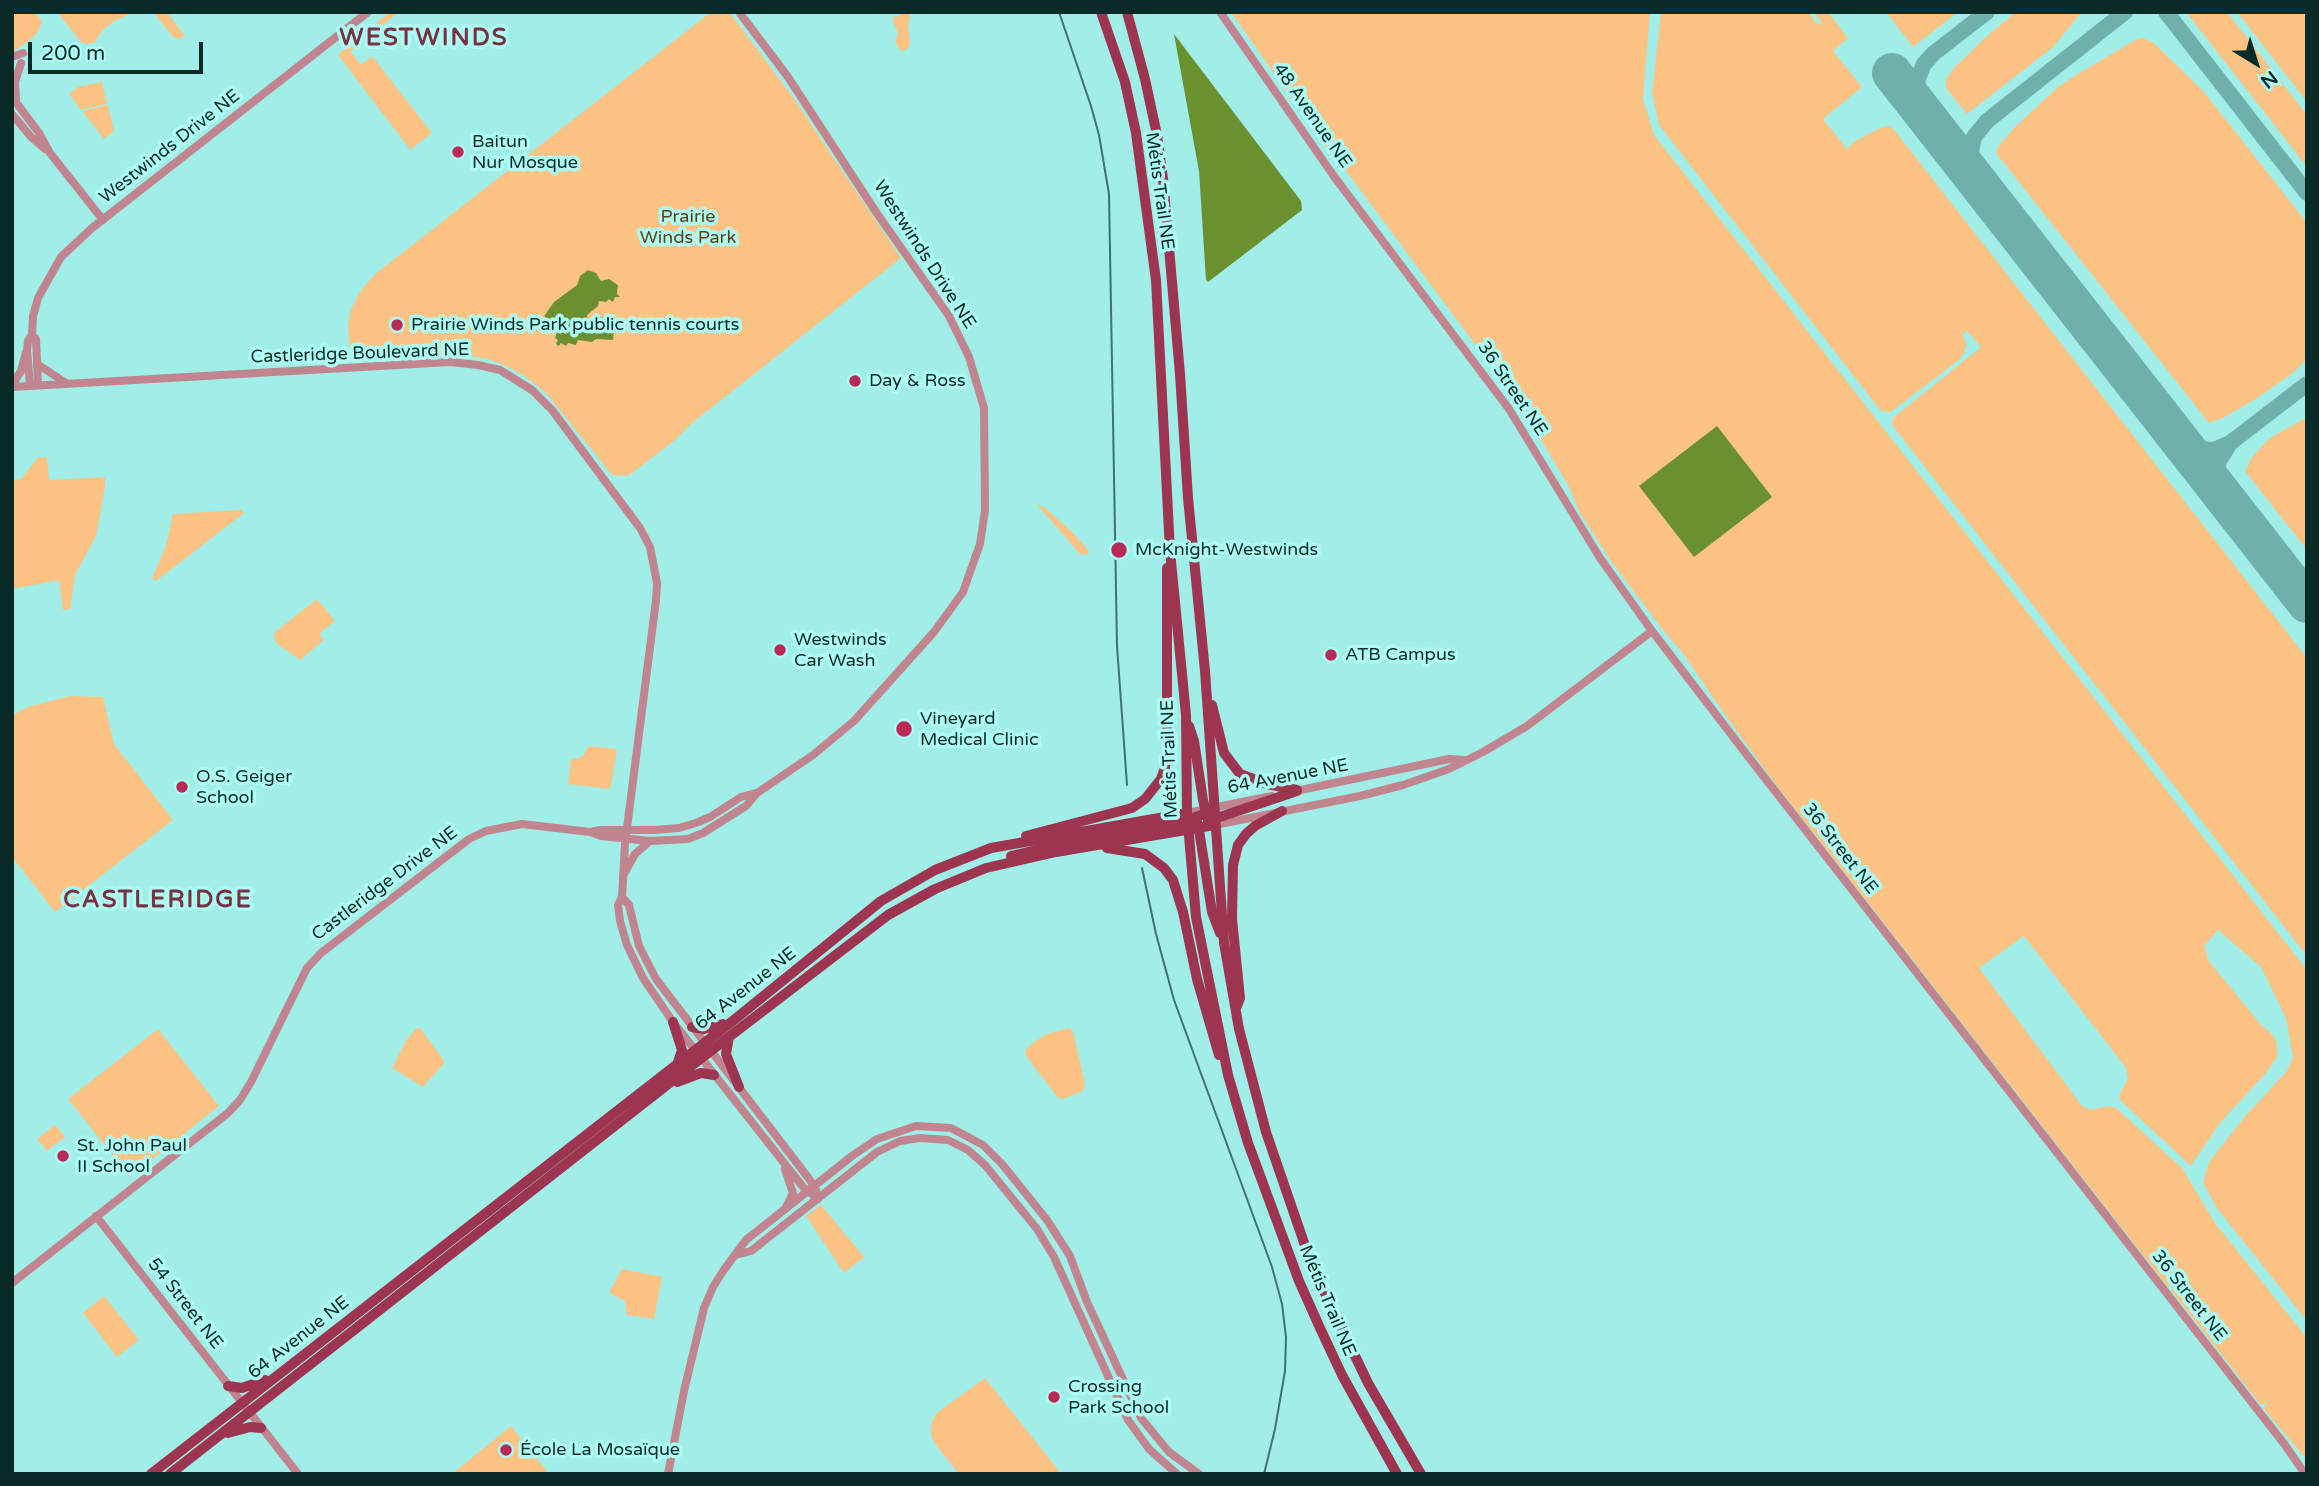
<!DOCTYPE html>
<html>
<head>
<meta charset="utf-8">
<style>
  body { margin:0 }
  #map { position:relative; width:2319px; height:1486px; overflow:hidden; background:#a0eee7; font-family:"Varela Round",sans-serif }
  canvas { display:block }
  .frame { position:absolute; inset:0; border:14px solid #092b28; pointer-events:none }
  .north { position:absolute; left:2221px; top:28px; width:70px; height:70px; -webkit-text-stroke:5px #adfcf4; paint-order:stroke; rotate:142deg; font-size:19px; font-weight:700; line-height:28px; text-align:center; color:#092b28 }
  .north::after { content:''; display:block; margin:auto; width:24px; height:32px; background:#092b28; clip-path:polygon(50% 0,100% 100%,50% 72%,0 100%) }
  .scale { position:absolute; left:28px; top:42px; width:175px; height:32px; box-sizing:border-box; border:4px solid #092b28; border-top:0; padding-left:9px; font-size:21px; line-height:24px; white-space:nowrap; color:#092b28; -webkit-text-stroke:5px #adfcf4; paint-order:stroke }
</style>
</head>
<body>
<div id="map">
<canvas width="2319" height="1486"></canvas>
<div class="frame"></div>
<div class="north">N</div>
<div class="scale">200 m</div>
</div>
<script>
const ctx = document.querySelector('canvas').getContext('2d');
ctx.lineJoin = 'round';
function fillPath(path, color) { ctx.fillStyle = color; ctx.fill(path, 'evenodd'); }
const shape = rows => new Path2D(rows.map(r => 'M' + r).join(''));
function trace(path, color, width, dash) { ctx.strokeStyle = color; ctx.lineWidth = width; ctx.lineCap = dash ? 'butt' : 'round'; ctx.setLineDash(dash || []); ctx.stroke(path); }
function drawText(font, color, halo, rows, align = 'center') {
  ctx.font = font + ' "Varela Round",sans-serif'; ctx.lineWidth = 7; ctx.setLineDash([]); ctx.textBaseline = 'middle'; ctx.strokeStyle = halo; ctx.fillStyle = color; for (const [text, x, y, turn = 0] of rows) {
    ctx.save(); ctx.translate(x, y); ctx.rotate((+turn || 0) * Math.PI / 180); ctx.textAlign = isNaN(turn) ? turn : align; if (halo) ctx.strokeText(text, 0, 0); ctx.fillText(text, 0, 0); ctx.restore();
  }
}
const green = shape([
  [12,12,35,12,42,22,36,35,12,53],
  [57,12,133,12,113,22,103,30,94,43,86,44,81,42],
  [153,12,167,12,185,36,178,39,173,37],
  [390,12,399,12,350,51,361,65,372,56,432,133,411,149,412,152,338,55],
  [711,12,730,13,792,96,901,258,692,423,675,440,628,476,612,475,546,393,526,377,506,366,488,359,468,356,435,355,364,358,357,356,350,349,348,326,351,309,360,292,374,275],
  [901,12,911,12,908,25,910,42,909,47,902,52,895,42,898,33,893,21,895,15,899,17],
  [1231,12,1650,12,1643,99,1654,135,2307,970,2307,1321,2216,1207,2203,1182,2209,1162,2247,1114,2287,1071,2293,1057,2286,1018,2261,967,2218,930,2205,945,2208,960,2262,1026,2269,1031,2276,1040,2278,1056,2266,1073,2220,1123,2191,1166,2119,1099,2120,1093,2128,1079,2126,1068,2024,936,1979,968,2082,1106,2091,1110,2108,1106,2116,1108,2182,1168,2215,1223,2307,1338,2307,1460,2263,1408,2266,1406,2265,1403,2261,1405,2171,1290,2173,1288,2171,1285,2168,1287,1777,786,1721,709,1682,652,1666,634,1610,560,1579,511,1569,487,1548,451,1498,375,1349,175,1325,147],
  [1661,12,1808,12,1818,25,1822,23,1813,12,1828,12,1848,38,1833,51,1862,87,1823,119,1847,149,1854,142,1880,128,1889,126,1895,131,2307,658,2307,956,1892,425,1893,418,1981,347,1967,331,1962,335,1967,344,1964,353,1960,359,1891,412,1881,411,1659,125,1652,93],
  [1886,12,1958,12,1913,47],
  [2016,12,2082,12,2053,47,1967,114,1946,88,1946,79,1954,68,1987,36],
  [2186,12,2227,12,2307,115,2307,167],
  [2237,12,2307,12,2307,102],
  [2143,38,2155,44,2204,92,2307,223,2307,359,2293,373,2254,400,2223,418,2209,423,1996,153,1999,145,2017,125,2058,87,2073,77,2137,39],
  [102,82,107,104,81,110,69,94,78,87],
  [108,105,114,131,104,139,82,111],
  [2307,417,2307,550,2245,471,2253,456,2270,438],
  [38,457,47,458,49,480,105,477,105,487,96,536,75,575,70,609,63,610,59,580,12,589,12,574,14,573,12,561,12,480,21,479],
  [1037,505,1044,507,1072,532,1088,550,1088,554,1081,555],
  [241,510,244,513,156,581,152,579,166,545,173,514],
  [317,599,335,621,321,632,320,635,324,640,300,660,276,643,274,636,275,632],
  [70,696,103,697,114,744,173,820,55,912,12,857,12,716,27,707],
  [588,746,617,749,611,786,609,789,568,784,571,759,577,759,583,756],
  [417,1028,420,1028,445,1062,423,1087,392,1068,407,1039],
  [1068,1028,1073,1031,1085,1084,1083,1091,1063,1099,1058,1098,1025,1055,1026,1049,1034,1042,1047,1034],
  [158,1029,219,1106,130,1177,68,1099],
  [55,1125,65,1137,47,1151,37,1139],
  [821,1205,864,1257,844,1273,806,1216],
  [622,1269,662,1277,654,1319,627,1315,625,1301,609,1293],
  [104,1296,139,1340,117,1357,83,1313],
  [985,1378,1048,1457,1061,1474,959,1474,935,1444,931,1435,931,1427,933,1419,938,1412],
  [511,1426,549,1474,452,1474]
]);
const water = shape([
  [1174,34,1301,201,1302,210,1208,282,1206,280,1199,171],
  [588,270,596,273,601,281,609,279,618,285,617,294,620,297,615,297,613,302,609,299,606,302,599,301,598,306,587,315,588,320,594,321,599,315,605,320,615,320,613,340,596,339,592,342,578,340,576,345,568,343,566,346,561,343,559,346,556,344,558,340,555,338,557,332,549,333,550,328,544,325,545,315,554,302,577,285,580,276],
  [1717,426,1772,497,1694,557,1639,486]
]);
const taxiway = shape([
  [2166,12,2307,193],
  [1959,155,1923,109,1917,92,1918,78,1924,64,1934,53,1987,12],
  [2021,233,1975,174,1970,157,1974,137,1987,121,2125,12],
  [2152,401,2186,443,2200,449,2214,450,2230,443,2307,384],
  [2230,443,2219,461,2217,469,2219,482,2225,494,2262,542]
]);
const runway = shape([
  [1892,73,2307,603]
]);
const minor = shape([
  [1220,12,1333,175,1509,409,1600,558,1652,631,1747,755,2285,1445,2305,1474],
  [12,57,23,53],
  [12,97,39,133,50,153,103,220],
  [16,100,15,82,21,63],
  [12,114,31,137,45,149],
  [37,364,66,383],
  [12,385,21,371,26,352],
  [38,385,36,339,32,335,33,316,38,298,61,257,92,228,368,12],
  [30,386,27,350,28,341,32,335],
  [12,387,450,362,478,365,500,370,532,390,552,410,640,528,650,547,657,583,656,600,625,844,622,897,618,905,620,921,627,945,643,978,673,1022,803,1187,818,1199],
  [1291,792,1449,759,1464,760],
  [1187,813,1272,796],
  [1215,825,1360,796,1403,785,1449,769,1483,752,1527,726,1652,631],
  [590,832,600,830,654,830,679,828,696,823,710,817,741,797,756,793],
  [624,874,635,854,650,841],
  [622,897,629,905,639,946,656,979,810,1180,816,1190],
  [785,1169,793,1193,785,1209],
  [96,1216,298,1474],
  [736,1255,751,1251,877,1152,900,1141,920,1138,948,1140,968,1150,985,1165,1037,1229,1054,1257,1128,1420,1149,1449,1177,1474],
  [12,1283,228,1113,240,1100,251,1082,307,968,321,953,469,839,486,831,522,824,590,832,601,836,650,841,688,839,703,833,746,806,757,793,813,755,854,721,934,632,963,592,980,544,985,510,984,408,969,357,949,316,876,212,788,77,739,12],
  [668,1474,684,1391,704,1308,713,1287,723,1271,746,1240,852,1156,877,1139,916,1126,951,1128,983,1145,1002,1164,1047,1220,1070,1256,1087,1302,1141,1418,1169,1452,1199,1474]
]);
const major = shape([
  [1101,12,1125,82,1136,133,1156,280,1170,551,1186,715,1187,813,1196,917,1228,1075,1248,1143,1299,1281,1320,1328,1342,1375,1397,1474],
  [1127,12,1145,79,1157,135,1163,179,1180,374,1188,498,1205,671,1224,943,1239,1029,1266,1132,1312,1266,1368,1383,1421,1474],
  [1212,705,1224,753,1240,774,1267,784,1297,790],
  [1189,726,1194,741,1203,800,1207,817],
  [1208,821,1297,791],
  [1198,824,1212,912,1220,933],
  [1026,836,1132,808,1145,799,1161,779,1165,768,1167,750,1167,568],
  [1107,848,1145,854,1164,868,1173,880,1183,912,1197,979,1219,1055],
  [1011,856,1070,842,1180,822,1205,814,1213,808],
  [1237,1006,1240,998,1232,919,1233,865,1238,845,1246,834,1255,826,1282,811],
  [673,1022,682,1050,678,1062],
  [692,1027,704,1029,723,1024],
  [729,1037,726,1054,739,1087],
  [677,1082,701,1073,714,1075],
  [228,1386,242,1388,265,1380],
  [228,1433,250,1427,261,1428],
  [151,1474,734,1020,881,901,935,870,991,848,1187,813],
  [170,1474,695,1063,888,915,935,889,986,868,1056,852,1215,825]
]);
const tram = shape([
  [1059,12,1091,106,1099,135,1109,194,1117,646,1127,785],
  [1142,868,1156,934,1174,1000,1272,1267,1282,1304,1286,1337,1285,1371,1275,1429,1264,1474]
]);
const markers = [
  [458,152,7,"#b92a56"],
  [397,325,7,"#b92a56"],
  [855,381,7,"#b92a56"],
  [1119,550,9,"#b92a56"],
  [780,650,7,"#b92a56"],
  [1331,655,7,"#b92a56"],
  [904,729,9,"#b92a56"],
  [182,787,7,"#b92a56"],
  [63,1156,7,"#b92a56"],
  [1054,1397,7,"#b92a56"],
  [506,1450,7,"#b92a56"]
];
const streetNames = [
  ["48 Avenue NE",1312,116,55],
  ["Westwinds Drive NE",170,147,-38],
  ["Métis Trail NE",1159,191,82],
  ["Westwinds Drive NE",924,255,57],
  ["Castleridge Boulevard NE",360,354,-2],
  ["36 Street NE",1512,389,56],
  ["Métis Trail NE",1170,759,-92],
  ["64 Avenue NE",1288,777,-11],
  ["36 Street NE",1840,849,52],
  ["Castleridge Drive NE",385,884,-37],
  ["64 Avenue NE",746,989,-38],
  ["36 Street NE",2189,1296,52],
  ["Métis Trail NE",1327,1301,67],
  ["54 Street NE",185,1304,52],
  ["64 Avenue NE",299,1338,-38]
];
const poiNames = [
  ["Baitun",472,142],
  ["Nur Mosque",472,163],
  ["Prairie Winds Park public tennis courts",411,325],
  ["Day & Ross",869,381],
  ["McKnight-Westwinds",1135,550],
  ["Westwinds",794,640],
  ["Car Wash",794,661],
  ["ATB Campus",1345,655],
  ["Vineyard",920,719],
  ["Medical Clinic",920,740],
  ["O.S. Geiger",196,777],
  ["School",196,798],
  ["St. John Paul",77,1146],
  ["II School",77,1167],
  ["Crossing",1068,1387],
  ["Park School",1068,1408],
  ["École La Mosaïque",520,1450]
];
const parkNames = [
  ["Prairie",688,217],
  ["Winds Park",688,238]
];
const districtNames = [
  ["WESTWINDS",424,39],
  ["CASTLERIDGE",158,901]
];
fillPath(green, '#fdc384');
fillPath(water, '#6a9030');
trace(taxiway, '#70b0aa', 16);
trace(runway, '#70b0aa', 40);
trace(minor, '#c1858f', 8);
trace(major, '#9d3550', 10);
trace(tram, '#40726e', 2);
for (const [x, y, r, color] of markers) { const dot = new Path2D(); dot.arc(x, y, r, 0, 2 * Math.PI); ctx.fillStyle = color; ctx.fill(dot); trace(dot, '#adfcf4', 2.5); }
drawText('18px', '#092b28', '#adfcf4', streetNames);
drawText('18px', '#092b28', '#adfcf4', poiNames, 'left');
drawText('18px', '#623e10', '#adfcf4', parkNames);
ctx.letterSpacing = '2px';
drawText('bold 24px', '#783242', '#adfcf4', districtNames);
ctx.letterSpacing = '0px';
</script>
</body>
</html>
